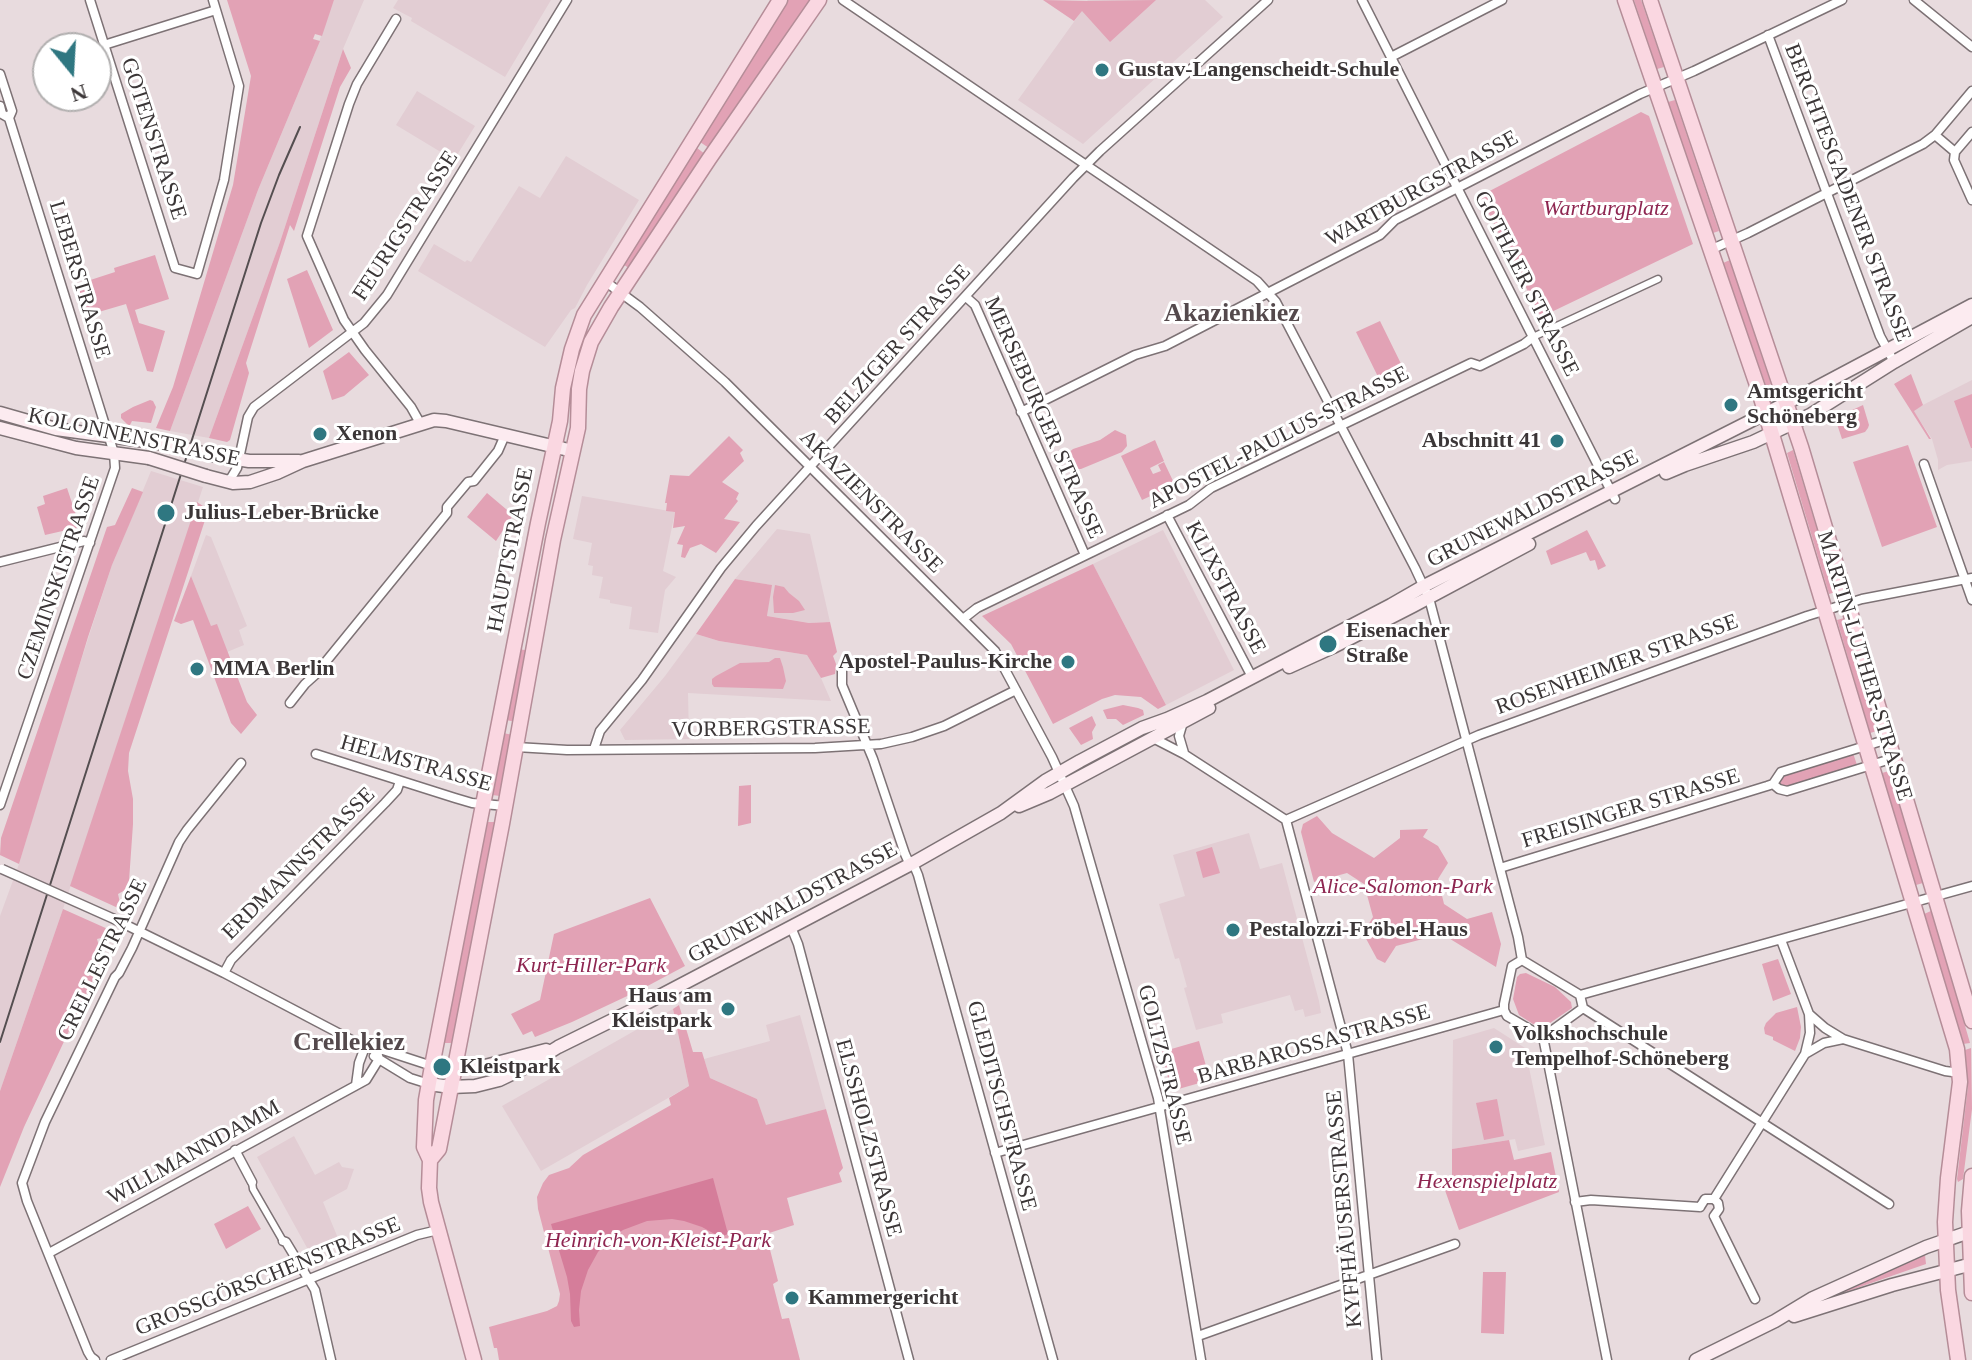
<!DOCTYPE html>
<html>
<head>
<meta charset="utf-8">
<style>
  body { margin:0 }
  #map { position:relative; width:1972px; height:1360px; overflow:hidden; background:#e8dbde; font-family:Georgia,serif }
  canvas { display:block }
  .north { position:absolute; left:32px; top:32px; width:80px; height:80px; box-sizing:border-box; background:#fff; border:2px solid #b1afaf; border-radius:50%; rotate:162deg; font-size:22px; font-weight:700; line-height:32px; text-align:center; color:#3b3637 }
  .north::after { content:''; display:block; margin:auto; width:28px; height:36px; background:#2f7781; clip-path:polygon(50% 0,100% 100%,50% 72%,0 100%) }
</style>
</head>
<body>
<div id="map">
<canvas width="1972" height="1360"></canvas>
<div class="north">N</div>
</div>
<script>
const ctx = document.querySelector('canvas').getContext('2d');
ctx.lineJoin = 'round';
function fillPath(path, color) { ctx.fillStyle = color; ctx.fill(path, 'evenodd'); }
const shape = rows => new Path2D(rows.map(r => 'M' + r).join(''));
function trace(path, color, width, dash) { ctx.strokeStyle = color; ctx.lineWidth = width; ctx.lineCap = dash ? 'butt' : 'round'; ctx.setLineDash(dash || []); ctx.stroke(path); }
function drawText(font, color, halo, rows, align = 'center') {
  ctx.font = font + ' Georgia,serif'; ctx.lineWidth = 6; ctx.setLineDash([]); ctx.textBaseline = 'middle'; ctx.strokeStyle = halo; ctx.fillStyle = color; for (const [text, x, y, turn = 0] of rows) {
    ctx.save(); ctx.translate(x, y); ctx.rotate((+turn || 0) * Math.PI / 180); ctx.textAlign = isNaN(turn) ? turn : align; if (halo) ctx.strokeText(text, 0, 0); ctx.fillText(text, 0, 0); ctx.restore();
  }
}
const built = shape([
  [334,0,364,0,343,49,280,242,209,438,170,431,258,190,315,53],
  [398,0,551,0,505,77,411,21,412,18,393,8],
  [1088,0,1205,0,1223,17,1083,144,1018,100,1081,12,1078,9],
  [417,91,475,126,454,160,396,125],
  [566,156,639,200,587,285,575,308,571,310,545,347,418,271,434,244,465,262,467,260,471,262,519,186,540,198],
  [1972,380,1972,461,1947,465,1938,470,1938,460,1932,439,1913,410],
  [151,471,203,487,63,909,0,1091,0,916,19,864,62,719,112,565],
  [582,496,675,512,663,571,676,577,665,590,658,633,629,629,632,607,610,603,610,600,599,598,603,577,592,575,593,566,588,565,592,543,573,539],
  [777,529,810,534,830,622,809,623,767,616,771,585,735,579],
  [1163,530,1234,670,1166,705,1093,564],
  [206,535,211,537,247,626,239,630,244,645,227,652,217,625,211,627,191,576],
  [696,634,719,641,807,655,821,678,831,701,688,693,689,739,625,740,620,730,665,676],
  [1249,833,1260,869,1282,863,1319,1001,1321,1013,1305,1017,1303,1009,1295,1011,1290,995,1221,1014,1223,1023,1196,1030,1184,988,1187,987,1179,958,1175,959,1159,904,1185,896,1173,855],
  [673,1009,689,1086,541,1171,502,1106],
  [800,1015,826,1109,766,1126,757,1099,710,1078,704,1059,770,1041,766,1025],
  [1494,1028,1525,1048,1545,1145,1518,1151,1515,1139,1452,1149,1453,1040],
  [294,1136,315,1175,339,1162,342,1167,354,1169,347,1189,323,1202,340,1243,311,1255,257,1157]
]);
const green = shape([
  [227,0,334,0,322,36,315,34,313,39,320,41,258,190,170,431,156,428,173,387,233,185,251,76],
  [788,0,813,0,709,148,700,142],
  [1043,0,1089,1,1156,0,1110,42,1082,11,1074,21],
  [1634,0,1641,0,1664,67,1657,69],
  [343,49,351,68,340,87,294,231,290,225,246,363,249,373,230,440,227,442,209,438,280,242],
  [1675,100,1719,231,1713,233,1668,102],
  [1641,112,1649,116,1693,244,1541,317,1480,196],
  [697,148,705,154,629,268,624,265],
  [155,255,169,299,135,310,139,323,165,331,153,372,147,371,126,304,85,316,75,285,115,272,114,268],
  [1730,260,1771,384,1766,386,1723,263],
  [307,270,333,330,309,348,287,279],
  [1380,321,1409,380,1385,391,1356,332],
  [349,352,369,375,344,396,332,400,323,371],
  [1911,374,1923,405,1914,411,1931,439,1929,439,1894,384],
  [1972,394,1972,448,1971,448,1954,401],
  [150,400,153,401,156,407,151,423,132,421,130,425,128,425,121,418,121,414,133,407],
  [1863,405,1869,425,1868,428,1865,432,1842,439,1835,418],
  [1115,430,1126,435,1127,446,1122,452,1081,469,1072,469,1068,465,1066,459,1067,454,1073,449,1100,440],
  [729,436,743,450,740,453,744,461,722,482,739,493,736,499,738,501,724,519,740,522,716,553,701,544,690,548,685,558,681,557,683,545,677,544,685,526,673,528,675,512,666,511,667,503,665,503,670,475,689,476],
  [1155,440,1164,461,1150,468,1153,474,1161,471,1158,465,1164,462,1175,485,1169,488,1167,484,1168,488,1142,500,1121,456],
  [1908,445,1937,527,1882,547,1853,462],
  [1793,450,1836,592,1829,594,1787,453],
  [67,488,80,527,45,535,37,507,45,504,43,496],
  [132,488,143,492,112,565,88,637,19,864,0,855,1,838,107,527,115,525],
  [487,493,513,515,496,541,467,517],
  [197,502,206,508,206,517,129,753,128,771,133,799,133,824,129,881,138,885,136,889,127,889,118,894,120,903,118,908,70,886],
  [1587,530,1606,566,1598,570,1595,560,1590,561,1586,552,1551,565,1546,551],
  [1093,564,1166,705,1158,709,1141,697,1115,695,1102,699,1053,724,1011,644,982,616],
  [191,576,211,626,217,624,247,702,257,715,241,734,231,723,193,620,181,624,174,621],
  [735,579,772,585,767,616,809,623,830,622,837,652,833,656,836,664,835,674,821,678,807,655,719,641,696,634],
  [775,585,784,587,789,593,799,601,805,610,793,613,774,613,773,597],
  [1844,618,1877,731,1870,733,1837,620],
  [519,649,530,651,516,722,506,720],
  [775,658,780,658,783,667,786,681,783,689,714,687,712,684,712,679,716,676,740,663,769,662],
  [1123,705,1138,708,1143,710,1144,715,1123,725,1116,719,1107,719,1103,710],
  [1092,716,1096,725,1092,732,1093,739,1081,745,1069,728],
  [503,733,513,735,500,796,492,795],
  [1853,753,1857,765,1786,787,1779,784,1778,781,1783,775],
  [1889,771,1923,883,1916,885,1882,773],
  [751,785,751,823,738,826,739,786],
  [1317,816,1332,833,1374,858,1400,838,1400,830,1428,829,1423,837,1438,846,1448,863,1438,879,1444,904,1467,919,1492,912,1501,944,1496,967,1442,934,1396,946,1385,963,1377,959,1363,933,1373,917,1364,884,1347,873,1314,882,1301,832,1303,824],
  [485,822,497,822,453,1043,443,1043],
  [1212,847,1220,873,1203,878,1196,852],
  [650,898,685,966,640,990,572,1022,535,1037,532,1031,523,1035,511,1014,540,1000,554,934],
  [63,909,110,930,105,937,97,939,101,953,104,956,24,1127,0,1187,0,1091],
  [1931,911,1957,998,1970,1043,1963,1044,1924,914],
  [1778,959,1791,994,1773,1001,1762,964],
  [1526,973,1555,987,1571,1002,1572,1008,1547,1025,1533,1024,1519,1015,1513,999,1517,977,1520,974],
  [679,1005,693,1052,702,1052,710,1078,757,1099,766,1125,826,1109,843,1168,839,1173,842,1182,787,1198,794,1225,766,1234,778,1281,773,1284,782,1319,789,1318,800,1360,499,1360,497,1348,494,1348,489,1327,547,1311,557,1306,559,1301,560,1294,538,1209,537,1197,543,1183,549,1175,569,1168,583,1155,671,1105,669,1098,689,1086,673,1009],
  [1797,1007,1801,1027,1800,1038,1795,1051,1773,1040,1773,1037,1765,1034,1764,1028,1766,1023,1776,1013],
  [1199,1041,1210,1080,1175,1090,1171,1089,1161,1052],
  [1971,1048,1972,1109,1963,1179,1958,1182,1957,1179,1968,1086,1965,1050],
  [1497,1099,1504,1136,1484,1140,1476,1103],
  [1509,1140,1514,1160,1551,1152,1559,1192,1459,1230,1440,1176,1452,1175,1452,1149],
  [248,1206,261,1229,226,1249,214,1224],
  [1925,1255,1926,1264,1828,1298,1827,1297],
  [1483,1272,1506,1272,1504,1334,1481,1333]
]);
const forest = shape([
  [713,1178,728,1234,720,1237,702,1227,684,1221,672,1219,647,1221,623,1230,611,1238,598,1252,588,1270,581,1291,579,1310,580,1326,574,1327,571,1321,570,1294,567,1277,551,1224]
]);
const pedestrian = shape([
  [1533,337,1658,279],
  [252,1182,253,1189,283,1241]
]);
const minor = shape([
  [90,0,175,268,197,274,224,180,239,86,213,0],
  [843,0,1257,281,1276,302,1415,568,1429,598,1518,937,1522,960],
  [1362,0,1615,499],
  [1914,0,1972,47],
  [396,19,357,84,349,104,307,236,344,320,365,350,411,407,420,423],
  [1768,35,1880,336,1894,362],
  [104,45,216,10],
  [1391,57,1502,0],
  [0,74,12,111,9,118,104,422,114,453,115,468,0,805],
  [0,106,2,114,9,118],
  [1935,135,1955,152],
  [1955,152,1954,160,1972,200],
  [1955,152,1972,132],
  [1710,250,1748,233,1923,144,1935,135,1972,91],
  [606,282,640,307,725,382,995,651,1052,757,1074,806,1158,1098,1201,1360],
  [966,297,975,305,979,314,1085,555],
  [1021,412,1135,355,1165,346,1380,235,1395,220,1640,94,1694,71,1842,0],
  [1924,464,1972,600],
  [227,481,231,478,237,468,248,417,254,407,364,323,387,295,567,0],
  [1167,515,1252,677],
  [0,562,84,541,90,543],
  [963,619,977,608,1189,505,1211,488,1471,363,1480,366,1524,344,1533,337],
  [842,669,842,685,873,759,905,854,910,865],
  [290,703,305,684,315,675,447,513,447,507,468,482,474,481,498,451,505,435],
  [1183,722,1179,736,1184,753],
  [1153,738,1184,754,1286,820],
  [516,747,567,750,815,748,881,744,912,737,944,726,1016,690],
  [594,749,600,731,642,680,721,568,756,526,1073,178,1100,151,1268,0],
  [316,754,455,798,472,803,506,806],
  [1773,784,1779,789,1787,791,1894,758],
  [1286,820,1479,735,1807,616,1862,599,1972,578],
  [1286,820,1348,1054,1377,1360],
  [913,863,918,875,1053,1360],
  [1500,868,1767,786,1773,784,1781,772,1888,739],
  [114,919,224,973,365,1047,383,1050,432,1066],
  [791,927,798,944,909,1360],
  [1781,940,1809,1014,1825,1028,1843,1039,1945,1071,1960,1073],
  [1522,960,1580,995,1583,1008,1543,1037,1507,1016,1504,1010,1504,1004,1512,966,1522,960],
  [224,973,231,960,385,803,397,790,400,781],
  [1580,995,1972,886],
  [1583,1008,1889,1204],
  [1543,1037,1607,1360],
  [1805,1054,1824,1043,1843,1039],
  [374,1056,410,1078,429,1084],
  [356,1085,359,1063,365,1047],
  [235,1150,252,1182],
  [995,1153,1504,1010],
  [1714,1199,1805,1054,1810,1033,1809,1014],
  [1575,1202,1591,1200,1700,1207],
  [1700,1207,1705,1199,1714,1199,1718,1203,1719,1209,1714,1216],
  [1714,1216,1755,1299],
  [283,1241,286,1242,315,1290,331,1360],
  [49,1253,366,1080,379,1059,376,1049],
  [1198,1336,1455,1244],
  [95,1360,91,1357,88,1352,27,1201,22,1183,45,1122,115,977,119,973,132,948,179,842,187,830,241,763],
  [111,1360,417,1235,438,1230]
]);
const secondary = shape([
  [0,413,56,429,153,442],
  [0,428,76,448,149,458],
  [212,455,249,461,299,461],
  [1666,473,1685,465,1753,442,1810,415,1894,362,1972,317],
  [206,476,233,483,250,482,277,473,303,461,434,420,446,421,573,451],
  [1289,667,1333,647,1413,606,1529,544],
  [1019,806,1050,793,1209,708],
  [432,1066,454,1069,485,1066,546,1050],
  [429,1084,451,1087,475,1086,499,1080,526,1067,558,1047,635,1009,913,863,1001,813,1045,781,1080,761,1142,728,1167,719,1207,701,1391,605,1424,586,1808,392,1972,305],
  [1794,1316,1892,1285,1972,1264],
  [1696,1360,1775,1321,1813,1298,1926,1247,1972,1231]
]);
const primary = shape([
  [1625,0,1758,388,1957,1049,1960,1082,1948,1178,1945,1222,1948,1290,1958,1360],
  [1650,0,1801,447,1972,1021],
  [430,1160,424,1147,426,1100,432,1066,538,523,560,421,563,388,572,349,584,315,780,0],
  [1972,1176,1969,1211,1972,1293],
  [474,1360,431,1202,429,1188,430,1160,439,1149,502,824,553,540,578,428,579,389,582,371,591,342,611,307,709,159,819,0]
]);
const tram = shape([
  [0,1042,261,223,279,175,300,127]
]);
const minorBridge = shape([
  [2,869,114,919]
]);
const secondaryBridge = shape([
  [153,442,212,455],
  [149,458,206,476]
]);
const markers = [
  [1102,70,8,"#2f7781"],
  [1731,405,8,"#2f7781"],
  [320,434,8,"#2f7781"],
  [1557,441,8,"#2f7781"],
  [166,513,10,"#2f7781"],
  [1328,644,10,"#2f7781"],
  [1068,662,8,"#2f7781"],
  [197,669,8,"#2f7781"],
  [1233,930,8,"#2f7781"],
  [728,1009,8,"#2f7781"],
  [1496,1047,8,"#2f7781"],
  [442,1067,10,"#2f7781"],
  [792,1298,8,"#2f7781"]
];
const poiNames = [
  ["Gustav-Langenscheidt-Schule",1118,70],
  ["Amtsgericht",1747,392],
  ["Schöneberg",1747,417],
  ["Xenon",336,434],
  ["Abschnitt 41",1541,441,"right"],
  ["Julius-Leber-Brücke",184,513],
  ["Eisenacher",1346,631],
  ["Straße",1346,656],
  ["Apostel-Paulus-Kirche",1052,662,"right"],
  ["MMA Berlin",213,669],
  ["Pestalozzi-Fröbel-Haus",1249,930],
  ["Haus am",712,996,"right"],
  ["Kleistpark",712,1021,"right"],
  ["Volkshochschule",1512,1034],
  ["Tempelhof-Schöneberg",1512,1059],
  ["Kleistpark",460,1067],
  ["Kammergericht",808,1298]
];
const streetNames = [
  ["GOTENSTRASSE",153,139,72],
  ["WARTBURGSTRASSE",1422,189,-29],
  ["BERCHTESGADENER STRASSE",1847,193,69],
  ["FEURIGSTRASSE",406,226,-57],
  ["LEBERSTRASSE",79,280,73],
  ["GOTHAER STRASSE",1526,284,63],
  ["BELZIGER STRASSE",898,345,-48],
  ["MERSEBURGER STRASSE",1043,418,66],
  ["KOLONNENSTRASSE",134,438,12],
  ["APOSTEL-PAULUS-STRASSE",1279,438,-27],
  ["AKAZIENSTRASSE",871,502,45],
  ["GRUNEWALDSTRASSE",1533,509,-27],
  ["HAUPTSTRASSE",511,550,-79],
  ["CZEMINSKISTRASSE",59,578,-71],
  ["KLIXSTRASSE",1225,588,62],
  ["ROSENHEIMER STRASSE",1617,665,-20],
  ["MARTIN-LUTHER-STRASSE",1864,666,73],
  ["VORBERGSTRASSE",771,729,-1],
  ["HELMSTRASSE",416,764,16],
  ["FREISINGER STRASSE",1631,809,-17],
  ["ERDMANNSTRASSE",299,864,-45],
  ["GRUNEWALDSTRASSE",793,903,-28],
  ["CRELLESTRASSE",103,960,-64],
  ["BARBAROSSASTRASSE",1314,1045,-16],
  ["GOLTZSTRASSE",1164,1065,76],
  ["GLEDITSCHSTRASSE",1001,1106,75],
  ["ELSSHOLZSTRASSE",868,1138,75],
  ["WILLMANNDAMM",194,1153,-29],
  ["KYFFHÄUSERSTRASSE",1345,1209,-95],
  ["GROSSGÖRSCHENSTRASSE",268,1277,-22]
];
const parkNames = [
  ["Wartburgplatz",1606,209],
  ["Alice-Salomon-Park",1403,887],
  ["Kurt-Hiller-Park",591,966],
  ["Hexenspielplatz",1487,1182],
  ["Heinrich-von-Kleist-Park",658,1241]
];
const quarterNames = [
  ["Akazienkiez",1232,314],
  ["Crellekiez",349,1043]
];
fillPath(built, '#e2cdd3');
fillPath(green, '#e2a2b5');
fillPath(forest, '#d57d9a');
trace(pedestrian, '#7d7275', 9);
trace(minor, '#7d7275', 11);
trace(secondary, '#7d7275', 15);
trace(primary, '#b58d98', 17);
trace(pedestrian, '#fff', 6);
trace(minor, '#fff', 8);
trace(secondary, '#fcebf0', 12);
trace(primary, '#fad7e1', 14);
trace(tram, '#544e50', 2);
trace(minorBridge, '#7d7275', 11, []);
trace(secondaryBridge, '#7d7275', 15, []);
trace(minorBridge, '#fff', 8);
trace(secondaryBridge, '#fcebf0', 12);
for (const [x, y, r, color] of markers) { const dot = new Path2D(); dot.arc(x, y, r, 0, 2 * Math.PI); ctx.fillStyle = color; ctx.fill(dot); trace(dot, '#fff', 3); }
drawText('bold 22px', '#3b3637', '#fff', poiNames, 'left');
drawText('22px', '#3b3637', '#fff', streetNames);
drawText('italic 22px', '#8e2651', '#fff', parkNames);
drawText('bold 26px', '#54494c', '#fff', quarterNames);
</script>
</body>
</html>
